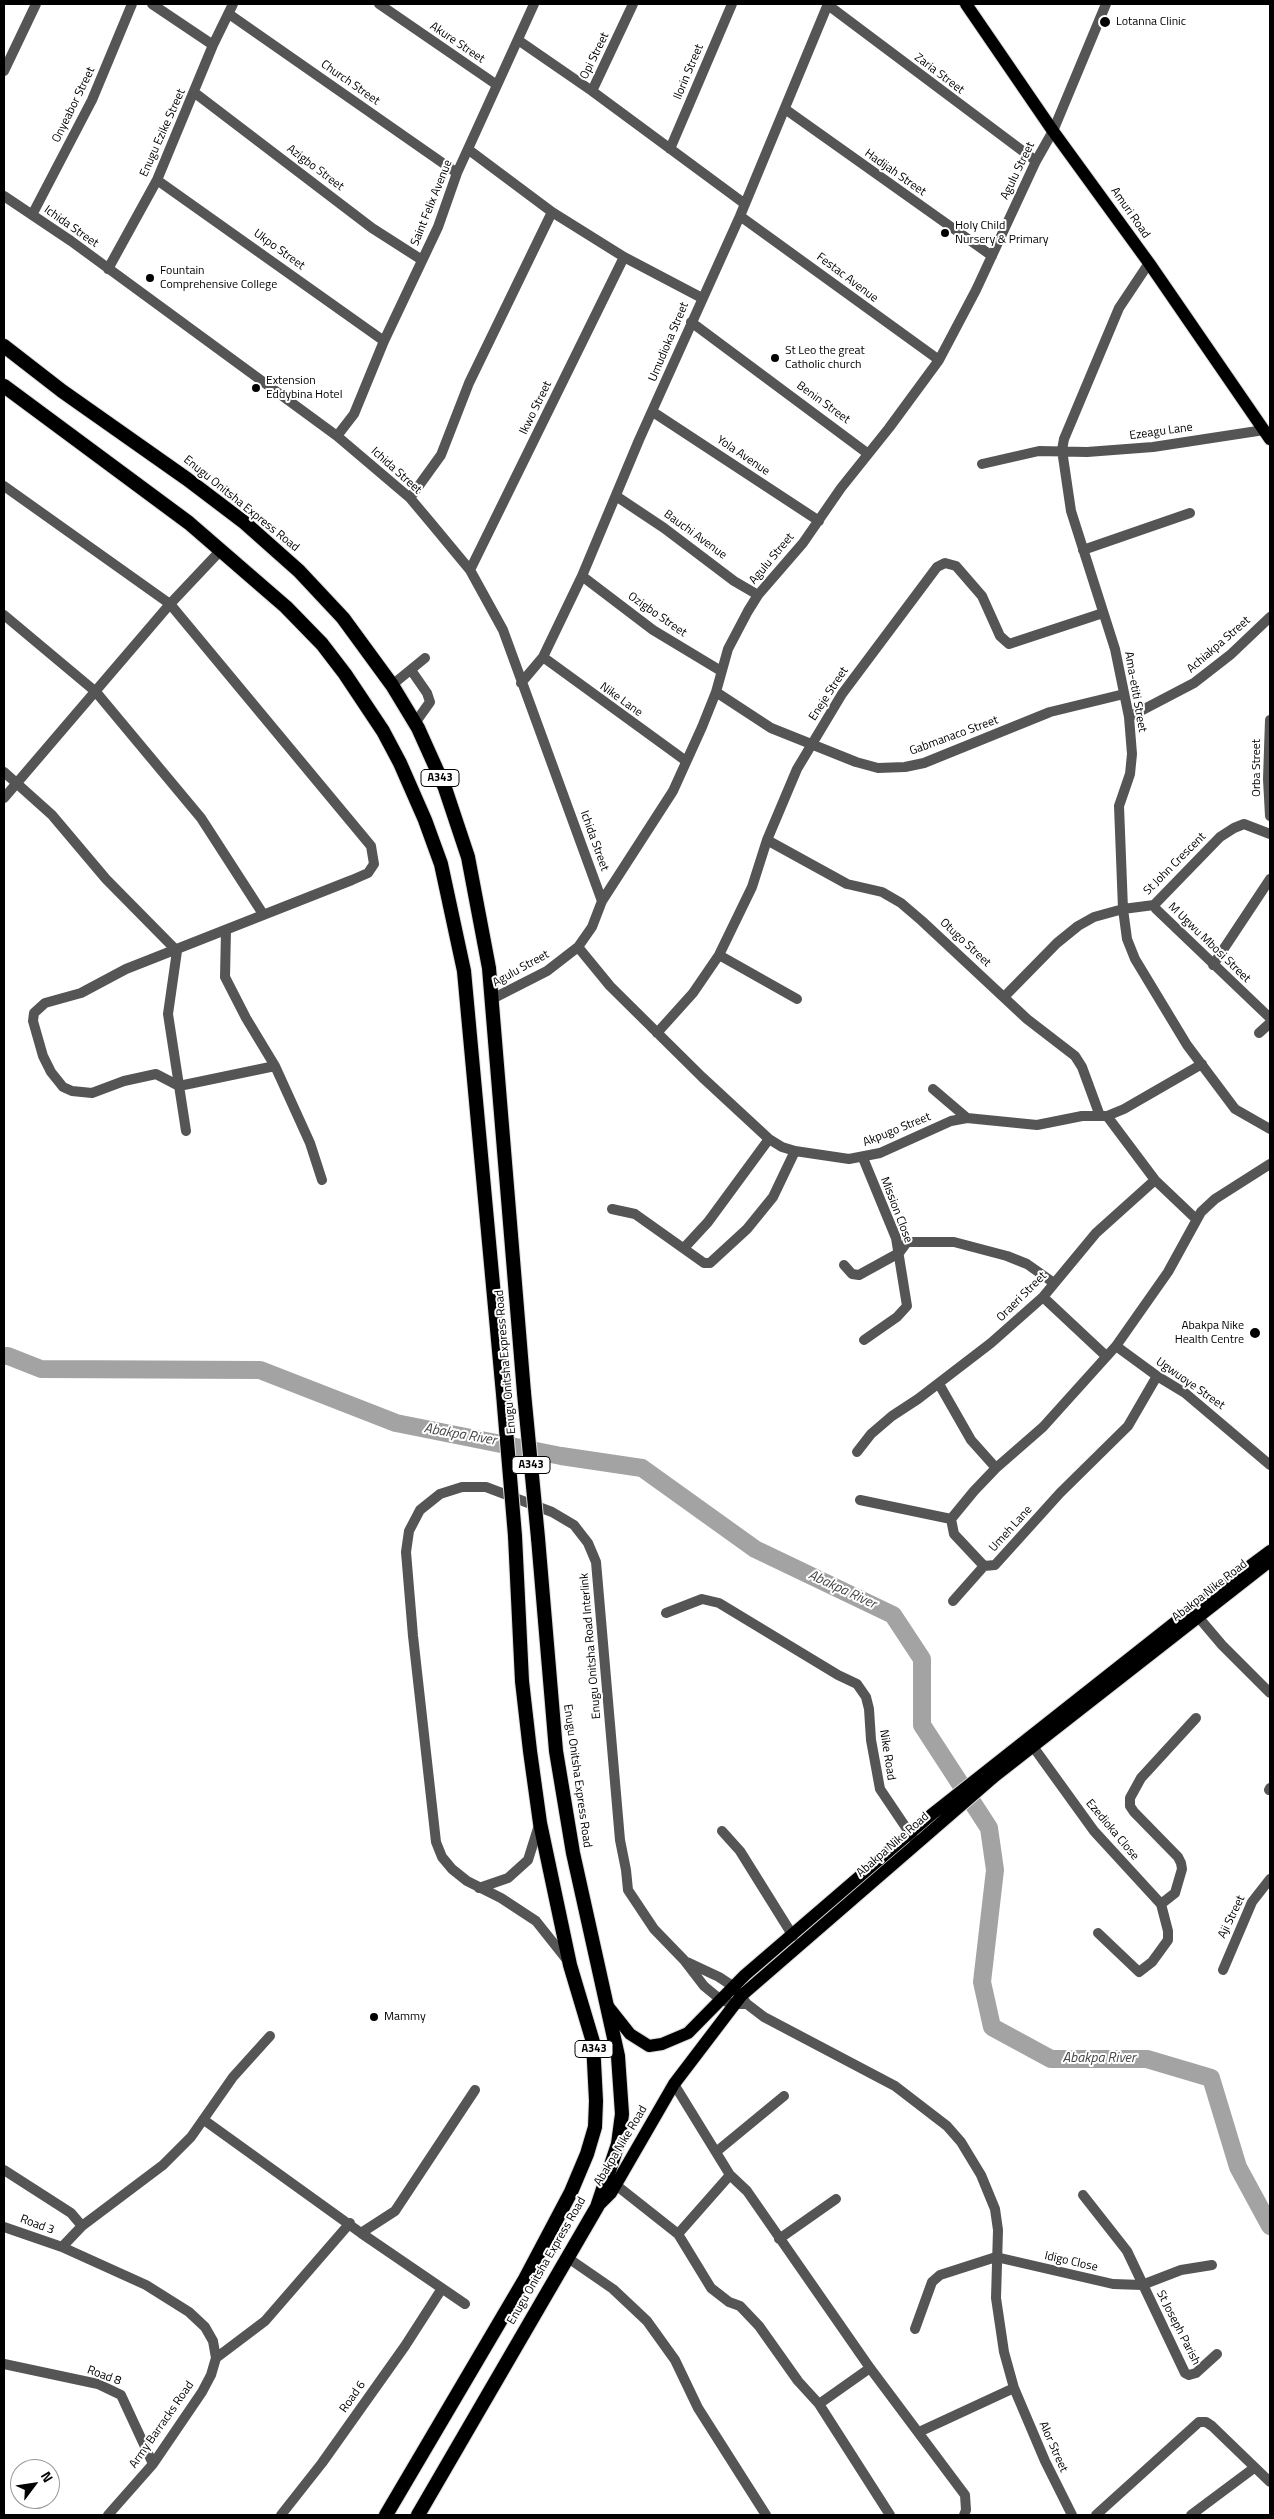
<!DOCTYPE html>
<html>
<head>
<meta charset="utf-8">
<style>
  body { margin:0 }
  #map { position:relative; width:1274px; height:2519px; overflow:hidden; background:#fff; font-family:"Titillium Web",sans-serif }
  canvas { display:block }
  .frame { position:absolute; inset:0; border:5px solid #000; pointer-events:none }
  .north { position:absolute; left:10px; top:2459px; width:50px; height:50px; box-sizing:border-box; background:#fff; border:1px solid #999; border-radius:50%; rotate:59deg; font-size:14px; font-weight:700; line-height:20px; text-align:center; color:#000 }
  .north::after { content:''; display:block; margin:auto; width:18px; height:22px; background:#000; clip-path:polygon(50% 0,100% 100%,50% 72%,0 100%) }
</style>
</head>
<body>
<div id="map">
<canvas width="1274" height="2519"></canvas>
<div class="frame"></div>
<div class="north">N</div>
</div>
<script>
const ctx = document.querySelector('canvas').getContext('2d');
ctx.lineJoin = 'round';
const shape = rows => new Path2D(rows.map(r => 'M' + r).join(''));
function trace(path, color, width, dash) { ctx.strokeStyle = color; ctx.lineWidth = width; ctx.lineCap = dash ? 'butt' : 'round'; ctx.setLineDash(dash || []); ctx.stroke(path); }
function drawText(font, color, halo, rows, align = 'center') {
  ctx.font = font + ' "Titillium Web",sans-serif'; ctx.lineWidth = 4; ctx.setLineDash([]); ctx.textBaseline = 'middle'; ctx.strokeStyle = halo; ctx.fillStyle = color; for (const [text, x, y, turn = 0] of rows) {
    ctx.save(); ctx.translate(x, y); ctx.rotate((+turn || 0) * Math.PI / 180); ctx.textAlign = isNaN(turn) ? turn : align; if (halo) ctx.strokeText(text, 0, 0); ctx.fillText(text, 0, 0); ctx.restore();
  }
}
const river = shape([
  [4,1356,8,1356,41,1369,260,1370,396,1423,561,1456,642,1468,755,1549,893,1615,922,1659,922,1725,989,1828,995,1870,982,1982,992,2027,1051,2059,1147,2059,1211,2078,1238,2167,1270,2226]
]);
const minor = shape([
  [152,4,213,45],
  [379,4,497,85],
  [828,5,1036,161],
  [229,14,457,173],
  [518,40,592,91,633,4],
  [4,71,36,4],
  [592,91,745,204],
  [195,93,372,228,422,260],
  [785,109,992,256],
  [670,149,732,4],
  [469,150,552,212,624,257,702,298],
  [157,180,384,341],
  [4,196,71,241,337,436,410,498,431,523,470,570,503,630,602,901],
  [32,215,92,100,132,4],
  [740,216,939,360],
  [1149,263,1119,308,1064,439,1062,450,1071,511,1115,649,1129,717,1132,754,1130,774,1119,806,1123,909,1127,939,1135,959,1187,1045,1235,1109,1270,1129],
  [108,269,157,180,213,45,233,4],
  [691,322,867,453],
  [653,412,819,521],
  [337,436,354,414,384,341,438,227,457,173,534,4],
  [982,464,1039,451,1087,452,1153,447,1264,430],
  [4,486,170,604,371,846,374,864,368,873,352,880,126,969,81,993,45,1003,34,1013,33,1021,43,1056,51,1072,63,1087,72,1091,92,1093,124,1081,156,1074,179,1086,275,1066],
  [616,496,664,528,734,581,758,595],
  [410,498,441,455,469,383,552,212],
  [1083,550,1190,513],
  [470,570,624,257],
  [582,576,653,630,721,671],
  [4,615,96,692,201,818,263,914],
  [543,657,686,761],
  [411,670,427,693,430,702,415,723],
  [521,683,543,657,582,576,639,440,740,216,828,4],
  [392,685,425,658],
  [716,692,771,728,856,762,878,768,905,767,924,763,1050,712,1124,694],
  [1129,717,1194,683,1230,655,1270,617],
  [1270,720,1268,779,1270,816],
  [4,772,52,815,106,879,177,951],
  [4,798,170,604,221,550],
  [767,840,847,884,882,892,901,903,922,921,1027,1019,1075,1056,1082,1067,1100,1116],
  [1154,905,1156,909,1270,1018],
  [226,930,225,977,246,1018,275,1066,310,1143,322,1180],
  [578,947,610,986,702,1077,769,1139,782,1147,795,1151,849,1159,880,1153,951,1121,967,1118,1037,1125,1082,1116,1107,1116,1124,1109,1202,1064],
  [177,951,168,1014,186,1131],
  [719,955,797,999],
  [1213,965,1270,879],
  [1004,997,1057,943,1078,926,1094,917,1123,909,1154,905,1220,837,1234,828,1244,824,1270,834],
  [492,999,547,971,578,947,592,927,602,901,673,791,702,727,716,692,728,649,748,611,758,595,803,543,841,488,889,428,939,360,976,290,1036,161,1053,131,1106,4],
  [657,1033,693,993,719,955,752,887,767,840,797,769,842,694,937,567,945,563,956,566,982,596,1000,636,1009,644,1103,613],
  [1259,1033,1270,1023],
  [933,1089,967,1118],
  [1107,1116,1155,1180,1196,1219],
  [863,1158,896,1238,907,1306,897,1317,864,1340],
  [612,1209,635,1214,704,1263,710,1263,747,1229,773,1197,795,1151],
  [684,1248,708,1222,769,1139],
  [844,1265,852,1274,859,1275,899,1253,907,1242,954,1242,1007,1256,1027,1264,1054,1283],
  [1043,1297,1106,1356],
  [1116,1346,1157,1376,1185,1393,1270,1465],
  [1157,1376,1128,1426,1060,1493,995,1565,984,1566,954,1534,951,1519,974,1491,996,1468,1043,1427,1116,1346,1168,1272,1201,1212,1215,1199,1270,1164],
  [939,1384,971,1440,996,1468],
  [857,1452,871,1434,892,1416,918,1399,991,1343,1043,1297,1096,1233,1155,1180],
  [860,1500,951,1519],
  [953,1601,984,1566],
  [1194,1612,1222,1645,1270,1693],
  [666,1613,702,1599,719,1603,838,1675,857,1684,866,1697,869,1709,871,1740,880,1789,913,1838],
  [1029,1741,1094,1831,1161,1904,1168,1931,1168,1940,1152,1962,1139,1972,1098,1933],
  [1269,1790,1270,1788],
  [722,1831,740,1851,793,1936],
  [479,1888,508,1878,528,1860,539,1825],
  [1161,1904,1175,1893,1182,1869,1181,1863,1178,1857,1134,1812,1130,1806,1130,1798,1141,1778,1196,1718],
  [567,1960,536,1921,501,1898,467,1881,452,1869,442,1857,436,1842,413,1636,406,1552,409,1531,420,1510,440,1494,462,1487,486,1487,552,1512,574,1525,588,1543,596,1562,620,1840,626,1870,628,1890,654,1929,684,1960,704,1986,721,2000,734,2004,747,2004],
  [687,1962,719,1977,734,1987,747,2004,764,2017,895,2086,947,2126,961,2142,981,2175,995,2209,998,2230,996,2298,1004,2352,1014,2388,1045,2461,1072,2515],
  [1223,1970,1252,1902,1270,1879],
  [674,2084,730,2175,747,2191,870,2368,965,2495,966,2510,964,2515],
  [204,2120,361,2233,465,2304],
  [716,2152,784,2096],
  [4,2170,71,2213,82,2226],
  [616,2185,678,2234,711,2288,729,2302,740,2306,759,2326,798,2381,819,2404,890,2515],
  [1083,2195,1127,2251,1185,2373,1189,2375,1196,2373,1217,2354],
  [4,2227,62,2247,146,2285,189,2312,205,2327,213,2341,216,2358,211,2375,202,2392,153,2464,108,2515],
  [361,2233,395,2211,475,2090],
  [678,2234,730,2175],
  [779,2239,836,2199],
  [62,2247,82,2226,163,2165,191,2137,233,2077,270,2036],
  [568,2258,613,2289,647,2321,675,2360,698,2408,766,2515],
  [915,2329,932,2282,940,2275,996,2257,1113,2284,1142,2285,1181,2270,1212,2265],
  [216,2358,265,2321,350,2223],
  [4,2364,98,2384,121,2395,153,2464],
  [819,2404,870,2368],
  [919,2432,1014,2388],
  [281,2515,322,2463,405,2346,441,2290],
  [1096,2515,1199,2422,1206,2422,1212,2426,1270,2482],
  [1191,2515,1254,2468]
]);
const major = shape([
  [966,4,1053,131,1149,263,1270,439],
  [607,2005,630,2034,649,2046,662,2044,688,2033,745,1975,931,1815,1192,1609,1270,1551],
  [597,2207,611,2193,674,2084,741,1996,995,1776,1270,1561]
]);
const highway = shape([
  [4,346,62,391,187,479,245,523,299,571,343,618,392,685,418,728,445,788,468,857,489,968,524,1393],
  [4,386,189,523,286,607,322,644,345,674,383,731,400,763,425,820,441,864,464,971,503,1394],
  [386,2515,525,2279,571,2192,587,2154,595,2127,596,2101,593,2042,570,1965,540,1823,530,1751,522,1681,515,1536],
  [418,2515,597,2207,618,2144,622,2114,618,2056,573,1853,556,1751,538,1538]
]);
const highwayBridge = shape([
  [524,1393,538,1538],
  [503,1394,515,1536]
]);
const markers = [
  [1105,22,6,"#000"],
  [945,233,5,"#000"],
  [150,278,5,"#000"],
  [775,358,5,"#000"],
  [256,388,5,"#000"],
  [1255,1333,6,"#000"],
  [374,2017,5,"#000"]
];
const shields = [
  [440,778,38],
  [531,1465,38],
  [594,2049,38]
];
const shieldNames = [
  ["A343",440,778],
  ["A343",531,1465],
  ["A343",594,2049]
];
const poiNames = [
  ["Lotanna Clinic",1116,22],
  ["Holy Child",955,226],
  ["Nursery & Primary",955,240],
  ["Fountain",160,271],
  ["Comprehensive College",160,285],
  ["St Leo the great",785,351],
  ["Catholic church",785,365],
  ["Extension",266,381],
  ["Eddybina Hotel",266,395],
  ["Abakpa Nike",1244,1326,"right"],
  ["Health Centre",1244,1340,"right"],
  ["Mammy",384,2017]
];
const streetNames = [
  ["Akure Street",457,43,34],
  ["Opi Street",595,56,-64],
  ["Ilorin Street",689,72,-67],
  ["Zaria Street",939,74,37],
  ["Church Street",350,83,35],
  ["Onyeabor Street",74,105,-64],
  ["Enugu Ezike Street",163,133,-66],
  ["Azigbo Street",315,168,37],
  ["Agulu Street",1018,171,-64],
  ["Hadijah Street",895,173,35],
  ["Saint Felix Avenue",432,203,-68],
  ["Amuri Road",1130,213,55],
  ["Ichida Street",71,227,35],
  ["Ukpo Street",279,250,36],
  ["Festac Avenue",847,278,37],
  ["Umudioka Street",669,342,-67],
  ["Benin Street",823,403,36],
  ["Ikwo Street",536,408,-64],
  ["Ezeagu Lane",1161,432,-8],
  ["Yola Avenue",743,456,34],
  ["Ichida Street",396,471,42],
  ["Enugu Onitsha Express Road",241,504,39],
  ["Bauchi Avenue",695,535,36],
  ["Agulu Street",772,559,-50],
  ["Ozigbo Street",657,615,35],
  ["Achiakpa Street",1219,645,-41],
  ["Ama-etiti Street",1135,692,80],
  ["Eneje Street",829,694,-57],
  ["Nike Lane",621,700,36],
  ["Gabmanaco Street",954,736,-20],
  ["Orba Street",1257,768,-90],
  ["Ichida Street",594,841,70],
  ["St John Crescent",1175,864,-45],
  ["Otugo Street",965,943,43],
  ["M Ugwu Mbosi Street",1209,943,44],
  ["Agulu Street",521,969,-29],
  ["Akpugo Street",897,1130,-22],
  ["Mission Close",896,1210,69],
  ["Oraeri Street",1022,1297,-45],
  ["Enugu Onitsha Express Road",506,1362,-95],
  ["Ugwuoye Street",1190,1384,35],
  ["Umeh Lane",1011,1529,-48],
  ["Abakpa Nike Road",1210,1591,-38],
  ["Enugu Onitsha Road Interlink",591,1646,-95],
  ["Nike Road",887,1755,81],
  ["Enugu Onitsha Express Road",577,1776,82],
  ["Ezedioka Close",1112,1830,50],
  ["Abakpa Nike Road",893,1845,-41],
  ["Aji Street",1232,1917,-64],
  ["Abakpa Nike Road",621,2146,-59],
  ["Road 3",37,2225,20],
  ["Enugu Onitsha Express Road",547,2261,-60],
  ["Idigo Close",1071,2262,13],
  ["St Joseph Parish",1178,2328,63],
  ["Road 8",104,2376,20],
  ["Road 6",353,2397,-55],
  ["Army Barracks Road",162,2425,-55],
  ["Alor Street",1053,2447,66]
];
const waterNames = [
  ["Abakpa River",460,1435,10],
  ["Abakpa River",842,1590,25],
  ["Abakpa River",1099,2059]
];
trace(river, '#a3a3a3', 18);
trace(major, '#dbdbdb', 14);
trace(highway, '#dbdbdb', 16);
trace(minor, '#555', 10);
trace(major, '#000', 12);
trace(highway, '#000', 14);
trace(highwayBridge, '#dbdbdb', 16, []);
trace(highwayBridge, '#000', 14);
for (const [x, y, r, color] of markers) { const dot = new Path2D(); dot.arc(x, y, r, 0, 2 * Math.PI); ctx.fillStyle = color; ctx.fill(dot); trace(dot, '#fff', 2); }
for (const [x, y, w] of shields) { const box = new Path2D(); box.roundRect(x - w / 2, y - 8.5, w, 17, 4); ctx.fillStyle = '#fff'; ctx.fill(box); trace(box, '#000', 1); }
drawText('bold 11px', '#000', null, shieldNames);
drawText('12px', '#000', '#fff', poiNames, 'left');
drawText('12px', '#000', '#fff', streetNames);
drawText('italic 14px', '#444', '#fff', waterNames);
</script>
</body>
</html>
